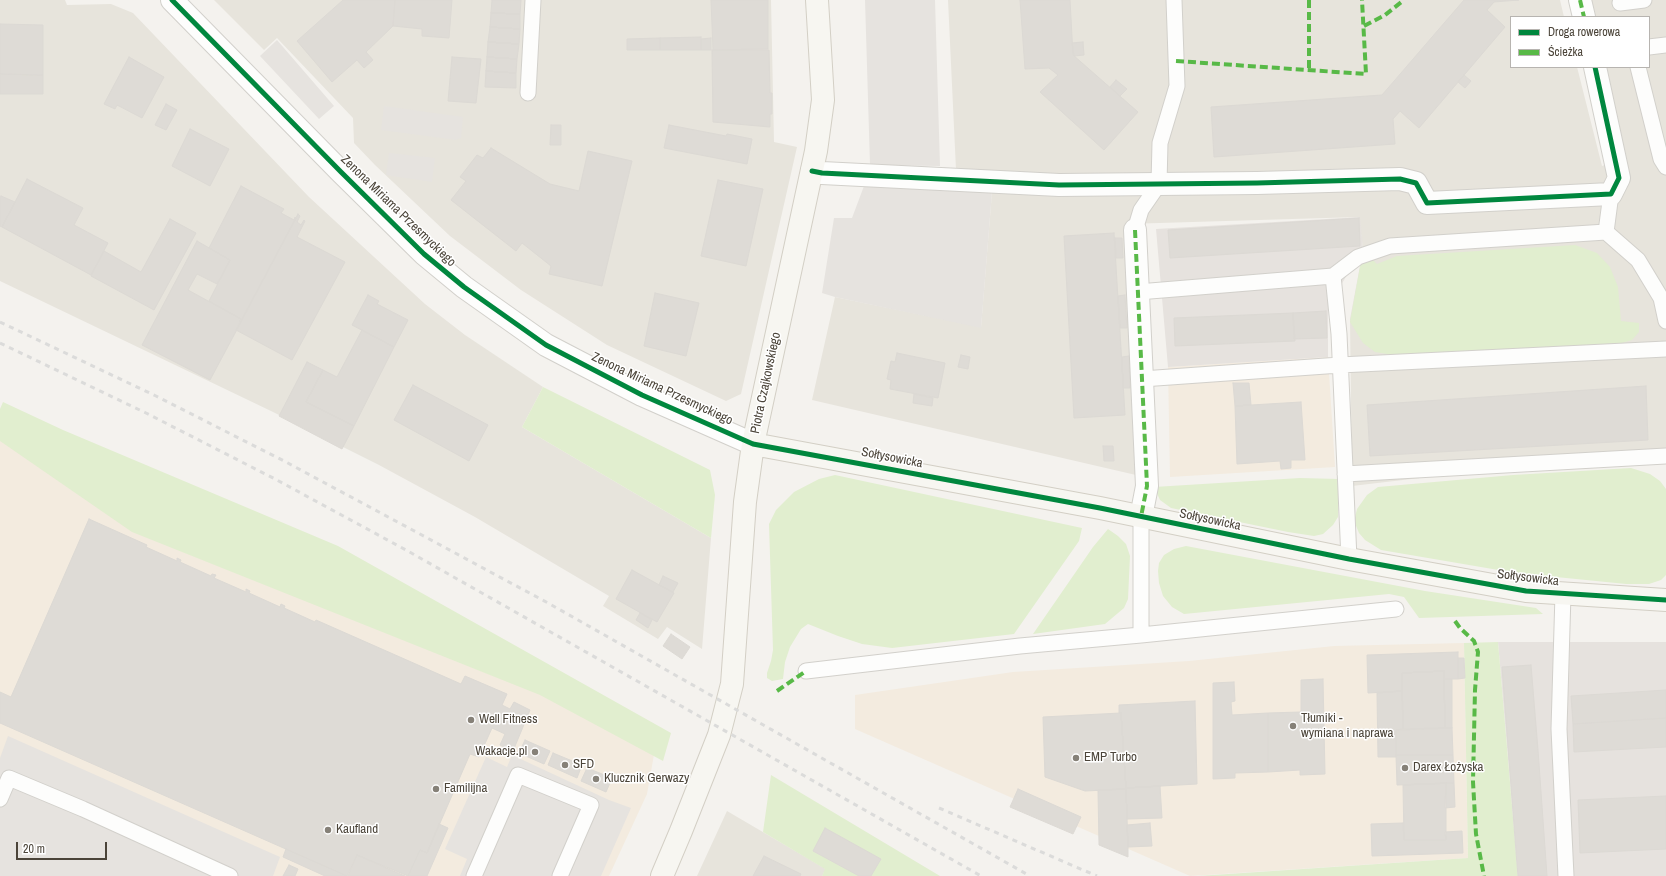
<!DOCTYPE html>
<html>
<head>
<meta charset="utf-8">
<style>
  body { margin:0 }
  #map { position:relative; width:1666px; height:876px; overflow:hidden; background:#f4f2ee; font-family:"Archivo Narrow",sans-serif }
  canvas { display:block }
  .legend { position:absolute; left:1510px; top:16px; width:140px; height:52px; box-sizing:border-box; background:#fff; border:1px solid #b7b4b0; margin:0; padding:5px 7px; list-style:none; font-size:12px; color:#4b4439 }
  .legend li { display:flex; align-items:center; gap:8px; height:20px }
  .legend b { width:20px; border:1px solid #b7b4b0 }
  .scale { position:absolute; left:16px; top:842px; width:91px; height:18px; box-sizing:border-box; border:2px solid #4b4439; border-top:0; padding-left:5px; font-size:12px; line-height:14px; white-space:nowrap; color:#4b4439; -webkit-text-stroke:3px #fff; paint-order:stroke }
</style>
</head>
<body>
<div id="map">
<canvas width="1666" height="876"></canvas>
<ul class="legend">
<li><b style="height:5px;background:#00873e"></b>Droga rowerowa</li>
<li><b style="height:5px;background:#58b947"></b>Ścieżka</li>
</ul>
<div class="scale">20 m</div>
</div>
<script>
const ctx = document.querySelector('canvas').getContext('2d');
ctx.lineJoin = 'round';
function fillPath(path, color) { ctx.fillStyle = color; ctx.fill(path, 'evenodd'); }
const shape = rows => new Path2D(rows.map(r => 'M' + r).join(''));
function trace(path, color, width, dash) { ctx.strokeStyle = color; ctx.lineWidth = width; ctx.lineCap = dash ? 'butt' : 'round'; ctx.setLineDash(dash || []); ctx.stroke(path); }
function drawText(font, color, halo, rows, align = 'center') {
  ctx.font = font + ' "Archivo Narrow",sans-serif'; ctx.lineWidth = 3; ctx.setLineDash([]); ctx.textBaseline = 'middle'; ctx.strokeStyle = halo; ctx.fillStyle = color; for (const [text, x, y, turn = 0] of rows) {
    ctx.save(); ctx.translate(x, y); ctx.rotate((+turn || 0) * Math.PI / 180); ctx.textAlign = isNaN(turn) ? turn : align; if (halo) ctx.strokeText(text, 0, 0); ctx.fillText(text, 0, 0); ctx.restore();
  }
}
const residential = shape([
  [0,0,65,0,67,5,111,4,133,13,309,197,425,304,465,335,543,387,522,427,711,538,702,649,667,627,658,639,603,606,609,596,475,517,379,465,271,411,0,281],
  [214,0,771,0,774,142,797,147,741,394,726,401,607,345,521,290,450,236,375,165,354,143,353,118,277,38,264,50],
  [948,0,1560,0,1564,17,1511,17,1511,67,1577,67,1602,166,1622,158,1601,67,1649,67,1649,17,1590,17,1586,0,1666,0,1666,449,1352,486,1350,319,1363,250,1359,217,1126,224,1136,475,812,400,835,297,981,327,992,192,957,191],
  [727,811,826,869,822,876,697,876]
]);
const commercial = shape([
  [1328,357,1335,467,1170,477,1168,367],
  [0,411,658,732,647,794,609,876,0,876],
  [1464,643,1468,858,1190,876,855,729,855,695,1013,672,1189,661,1334,646]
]);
const industrial = shape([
  [1360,217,1363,248,1328,307,1328,357,1168,367,1156,229],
  [1498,642,1666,642,1666,876,1518,876]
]);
const green = shape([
  [1575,245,1597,253,1610,267,1618,287,1621,321,1639,323,1639,332,1632,340,1622,343,1400,356,1375,352,1363,343,1350,322,1363,250,1377,264,1397,256],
  [543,387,710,470,715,495,711,538,522,427],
  [3,402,63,430,338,546,671,733,663,761,540,695,132,532,0,441,0,409],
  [1631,468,1650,474,1660,481,1666,489,1666,575,1661,580,1649,584,1626,584,1516,573,1381,550,1365,540,1359,533,1354,521,1357,509,1367,495,1378,487,1513,475],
  [835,475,1082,528,1079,541,1014,634,892,648,862,644,838,636,808,624,801,629,790,647,785,662,783,679,772,681,767,678,767,673,771,661,773,650,769,524,776,510,794,492,819,479],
  [1300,478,1339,479,1338,517,1333,525,1323,534,1314,536,1288,532,1171,508,1160,500,1154,487],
  [1108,529,1118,536,1126,544,1130,556,1128,599,1124,608,1105,624,1033,634,1093,547],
  [1186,546,1425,591,1536,608,1543,614,1419,618,1404,597,1389,594,1184,614,1172,607,1163,596,1159,583,1158,571,1159,563,1164,555,1174,549],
  [1498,642,1518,876,1198,876,1468,858,1464,643],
  [771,775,940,876,822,876,825,869,763,832]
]);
const parking = shape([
  [865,0,935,0,940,166,870,165],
  [277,40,334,106,319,119,260,56],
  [384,106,463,117,461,138,455,140,449,139,381,130],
  [389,153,435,158,432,182,386,175],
  [864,186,992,192,981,328,835,297,822,293,834,218,852,218],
  [8,736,280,857,273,876,0,876,0,758],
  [512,755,609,800,631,808,601,876,460,876,467,859,445,849,486,757,507,767]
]);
const building = shape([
  [343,0,395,0,393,26,366,52,373,60,364,68,357,60,332,82,297,41,343,0],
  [395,0,452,0,449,38,422,36,422,29,393,26,395,0],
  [492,0,521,0,520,14,491,13,492,0],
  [711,0,768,0,768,49,713,50,711,0],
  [1020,0,1070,0,1073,55,1138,112,1104,150,1040,92,1058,75,1049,68,1025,69,1020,0],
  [1464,0,1519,0,1494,2,1487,10,1505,27,1419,128,1400,111,1393,119,1395,144,1214,157,1211,107,1382,95,1464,0],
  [491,13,520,14,520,29,490,27,491,13],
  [0,24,43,25,43,75,0,74,0,24],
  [490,27,520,29,519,44,488,42,490,27],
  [701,37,701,50,660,50,660,38,701,37],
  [660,38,660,50,627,50,627,39,660,38],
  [711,38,711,50,701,50,701,39,711,38],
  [488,42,519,44,517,59,487,57,488,42],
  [1083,42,1084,55,1074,56,1072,43,1083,42],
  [712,50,769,50,770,93,772,93,772,114,770,114,770,127,713,122,712,50],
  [129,57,164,77,142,118,117,105,115,109,104,104,129,57],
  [452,57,481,59,476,103,448,101,452,57],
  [487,57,517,59,516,73,486,71,487,57],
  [486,71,516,73,516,88,485,87,486,71],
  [0,74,43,75,43,94,0,94,0,74],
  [1464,75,1471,81,1465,88,1458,82,1464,75],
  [1116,80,1127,89,1120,96,1110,87,1116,80],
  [166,104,177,110,166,130,155,125,166,104],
  [551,125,561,125,561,145,550,145,551,125],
  [669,125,726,136,727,134,752,139,747,164,664,148,669,125],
  [190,129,229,149,210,186,172,166,190,129],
  [491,148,550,184,579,191,588,151,632,161,602,286,549,274,551,266,522,243,516,251,451,200,466,181,460,177,477,155,483,158,491,148],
  [27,179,83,208,74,225,108,243,91,275,2,227,27,179],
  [718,180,763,189,746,266,701,256,718,180],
  [241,186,284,209,281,213,294,220,295,217,296,218,241,322,239,321,241,319,209,301,230,260,209,248,241,186],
  [1,196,15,202,2,227,0,226,0,198,1,196],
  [298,214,300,216,297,222,301,225,304,220,305,221,297,237,345,262,292,360,236,330,298,214],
  [1359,218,1360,246,1170,258,1168,230,1359,218],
  [170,219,196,233,154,310,91,276,104,251,141,272,170,219],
  [1114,233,1125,415,1074,418,1064,236,1114,233],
  [1115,238,1122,238,1123,258,1116,258,1115,238],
  [197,241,230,260,217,284,197,274,188,290,241,319,239,321,241,322,210,380,142,345,197,241],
  [655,293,699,303,686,356,644,346,655,293],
  [368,295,379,301,377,304,408,320,394,347,352,325,368,295],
  [1125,295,1127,328,1120,328,1118,296,1125,295],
  [1326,311,1327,338,1294,339,1293,313,1326,311],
  [1293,313,1295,341,1175,346,1174,318,1293,313],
  [362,330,394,347,354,426,306,402,323,370,337,377,362,330],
  [897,353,945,363,938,398,890,389,891,380,887,379,891,361,895,362,897,353],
  [961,355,970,357,968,369,958,367,961,355],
  [1129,356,1130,388,1123,388,1122,357,1129,356],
  [307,362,323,370,306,402,354,426,342,449,279,416,307,362],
  [1233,383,1249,383,1251,405,1235,406,1233,383],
  [413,385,488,425,469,461,394,420,413,385],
  [1646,386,1648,440,1370,456,1367,405,1646,386],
  [914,394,933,398,932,406,913,403,914,394],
  [1301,402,1305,460,1291,460,1291,468,1281,469,1280,461,1237,464,1235,406,1301,402],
  [1103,446,1113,446,1114,461,1104,461,1103,446],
  [89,519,147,545,146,547,177,561,177,558,181,560,180,562,211,576,212,574,216,575,214,578,246,592,246,589,250,591,249,593,280,607,281,604,285,606,284,608,315,622,316,620,461,684,465,676,507,694,502,705,510,709,514,702,530,710,513,751,500,745,505,734,492,728,479,757,470,754,427,853,420,850,408,876,357,855,347,876,0,723,0,692,11,697,89,519],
  [632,570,674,593,657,622,616,599,632,570],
  [663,576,678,583,673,592,659,585,663,576],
  [640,613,652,620,648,628,636,620,640,613],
  [671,634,690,647,682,659,663,646,671,634],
  [1458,652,1458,679,1444,679,1444,671,1402,673,1402,691,1368,693,1367,655,1458,652],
  [1458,658,1464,658,1465,678,1458,679,1458,658],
  [1531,665,1538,750,1547,876,1518,876,1516,852,1502,667,1531,665],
  [1444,671,1445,728,1403,729,1402,673,1444,671],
  [1323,679,1325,774,1300,775,1300,770,1268,772,1268,713,1301,712,1301,680,1323,679],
  [1444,679,1452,679,1452,728,1445,728,1444,679],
  [1234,682,1235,701,1231,702,1232,715,1268,713,1268,772,1235,773,1235,778,1213,779,1213,683,1234,682],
  [1666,690,1666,718,1573,724,1571,696,1666,690],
  [1402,691,1403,729,1396,730,1396,757,1378,757,1377,693,1402,691],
  [1195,701,1197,784,1126,788,1121,713,1119,713,1119,705,1195,701],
  [1121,713,1126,789,1085,791,1045,777,1043,717,1121,713],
  [1666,718,1666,747,1574,752,1573,724,1666,718],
  [1452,728,1453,755,1396,755,1396,730,1452,728],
  [525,740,550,751,544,764,519,753,525,740],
  [553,753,582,765,577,778,548,765,553,753],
  [1396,755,1453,755,1454,783,1397,785,1396,755],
  [587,768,612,778,606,792,581,781,587,768],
  [1446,783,1454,783,1455,807,1445,808,1446,783],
  [1446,783,1446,840,1404,840,1403,785,1446,783],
  [1160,786,1162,818,1127,819,1126,788,1160,786],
  [1018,789,1081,817,1073,834,1010,807,1018,789],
  [1126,789,1128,847,1128,857,1099,845,1098,790,1126,789],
  [1666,796,1666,849,1580,853,1578,800,1666,796],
  [1150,823,1152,846,1128,847,1127,825,1150,823],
  [1403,823,1404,840,1446,840,1445,832,1462,831,1463,853,1372,856,1371,824,1403,823],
  [439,824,448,828,427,876,408,876,420,850,427,853,439,824],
  [825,828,881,859,871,876,859,876,813,851,825,828],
  [286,849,347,876,325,876,283,857,286,849],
  [357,855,391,870,405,876,348,876,357,855],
  [764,856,801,874,800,876,753,876,764,856],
  [289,865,298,869,295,876,283,876,289,865]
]);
const lane = shape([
  [1620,3,1644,0],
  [1649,47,1666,45],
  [1638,67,1661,159,1666,167],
  [528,93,533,0],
  [1611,194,1606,232,1638,260,1661,298,1666,321],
  [1135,230,1141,210,1159,184,1160,143,1177,86,1174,0],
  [1138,292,1333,276],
  [1142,379,1340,365,1666,349],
  [1345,474,1666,456],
  [1349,559,1339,334,1333,276,1358,257,1390,246,1606,232],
  [1563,594,1559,729,1566,876],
  [1141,635,1396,609],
  [806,671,1020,646,1141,635,1141,517],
  [0,799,9,778,83,809,230,876],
  [474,876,518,775,591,805,560,876]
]);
const street = shape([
  [172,0,341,172,424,254,464,287,546,345,642,395,753,444],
  [1580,0,1584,17],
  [812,171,822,173,1059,185,1257,183,1400,179,1416,183,1427,203,1611,194,1619,178,1595,67],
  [1135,230,1147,486,1141,517]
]);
const secondary = shape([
  [753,444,1100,508,1349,559,1526,591,1666,600],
  [662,876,681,831,719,735,732,684,745,502,753,444,816,151,823,100,817,0]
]);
const rail = shape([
  [0,322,156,396,284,461,418,533,548,603,1030,876],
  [0,343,146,413,275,479,406,550,981,876],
  [939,808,1097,876]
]);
const quiet = shape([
  [1309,0,1309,70],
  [1580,0,1584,17],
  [1364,26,1385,15,1404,0],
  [1176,61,1366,74,1362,0],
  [1135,230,1147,486,1141,517],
  [1455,621,1460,628,1474,641,1478,652,1475,690,1473,782,1476,834,1484,876],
  [777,691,806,671]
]);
const cycleway = shape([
  [172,0,341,172,424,254,464,287,546,345,642,395,753,444,1100,508,1349,559,1526,591,1666,600],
  [812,171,822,173,1059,185,1257,183,1400,179,1416,183,1427,203,1611,194,1619,178,1595,67]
]);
const markers = [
  [471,720,4,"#868178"],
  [1293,726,4,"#868178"],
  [535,752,4,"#868178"],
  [1076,758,4,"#868178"],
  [565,765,4,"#868178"],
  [1405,768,4,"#868178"],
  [596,779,4,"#868178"],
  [436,789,4,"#868178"],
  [328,830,4,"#868178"]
];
const streetNames = [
  ["Zenona Miriama Przesmyckiego",398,211,44],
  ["Piotra Czajkowskiego",766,383,-78],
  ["Zenona Miriama Przesmyckiego",662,389,25],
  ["Sołtysowicka",892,458,11],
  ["Sołtysowicka",1210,520,12],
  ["Sołtysowicka",1528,578,7]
];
const poiNames = [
  ["Tłumiki -",1301,719],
  ["wymiana i naprawa",1301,734],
  ["Well Fitness",479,720],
  ["Wakacje.pl",527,752,"right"],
  ["EMP Turbo",1084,758],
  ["SFD",573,765],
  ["Darex Łożyska",1413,768],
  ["Klucznik Gerwazy",604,779],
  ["Familijna",444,789],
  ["Kaufland",336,830]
];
fillPath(residential, '#e7e4dc');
fillPath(commercial, '#f3ebdf');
fillPath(industrial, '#e6e2de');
fillPath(green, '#e1eecf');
fillPath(parking, '#e6e3df');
fillPath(building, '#dedbd6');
trace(building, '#dcd9d4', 1);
trace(lane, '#d2d0cb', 17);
trace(street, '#d2d0cb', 24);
trace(secondary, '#d3cfc5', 24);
trace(lane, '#fdfdfc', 15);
trace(street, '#fdfdfc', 22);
trace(secondary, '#f7f6f1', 22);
trace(rail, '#dbdbda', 3, [5, 5]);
trace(quiet, '#58b947', 4, [8, 4]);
trace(cycleway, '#00873e', 5);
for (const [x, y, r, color] of markers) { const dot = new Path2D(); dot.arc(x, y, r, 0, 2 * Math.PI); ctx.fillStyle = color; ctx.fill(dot); trace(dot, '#fff', 1.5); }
drawText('13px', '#4b4439', '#fff', streetNames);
drawText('13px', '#4b4439', '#fff', poiNames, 'left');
</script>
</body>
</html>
